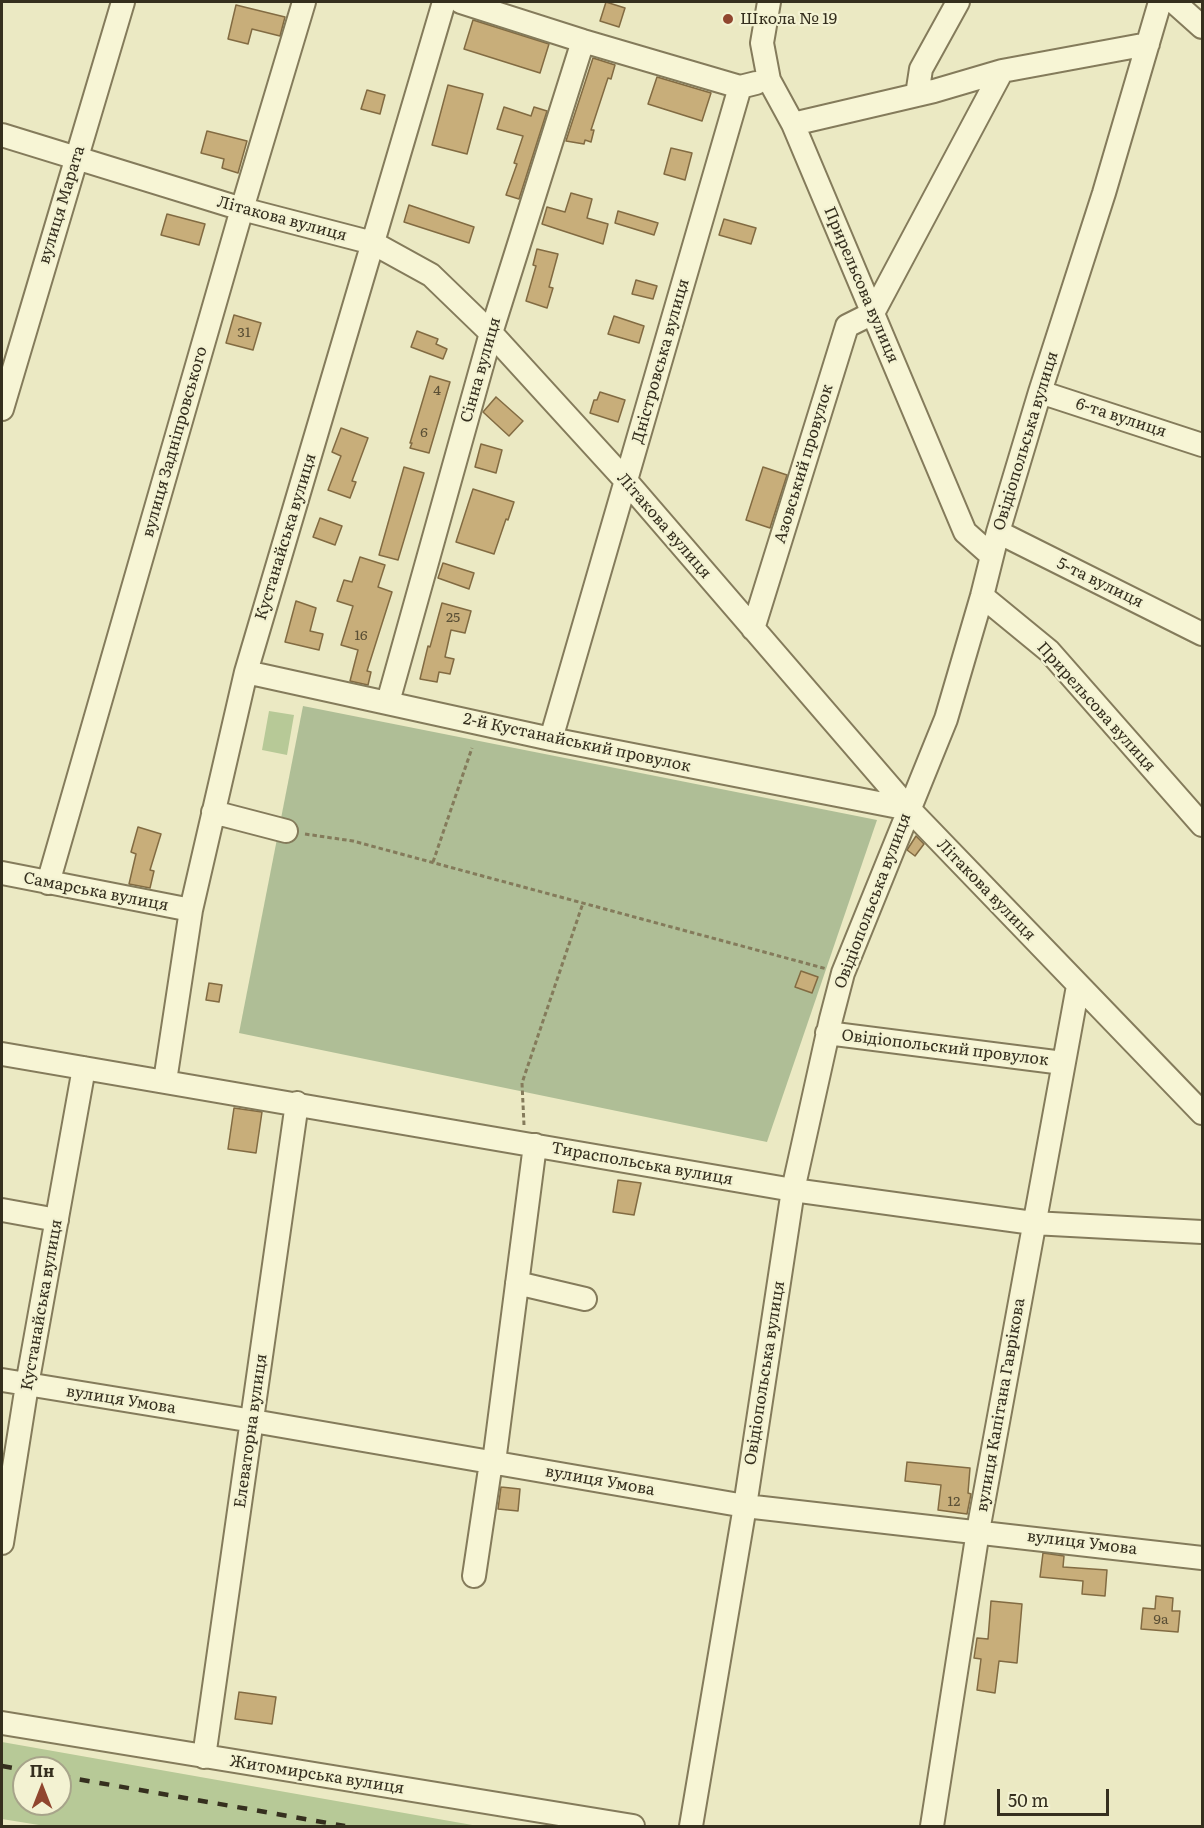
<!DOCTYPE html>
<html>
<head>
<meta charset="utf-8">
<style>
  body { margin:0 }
  #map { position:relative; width:1204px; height:1828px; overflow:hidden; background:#ebe9c3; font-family:Literata,serif }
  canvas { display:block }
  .frame { position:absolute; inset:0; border:3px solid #352f1e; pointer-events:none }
  .north { position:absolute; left:12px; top:1756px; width:60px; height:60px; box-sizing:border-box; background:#f3f2d2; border:2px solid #a7a48a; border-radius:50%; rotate:0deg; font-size:16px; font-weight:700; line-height:24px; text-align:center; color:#352f1e }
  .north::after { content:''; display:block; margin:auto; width:21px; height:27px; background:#90462e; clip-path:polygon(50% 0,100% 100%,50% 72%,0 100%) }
  .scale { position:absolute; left:997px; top:1789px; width:112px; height:27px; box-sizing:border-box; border:3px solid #352f1e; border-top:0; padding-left:8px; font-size:18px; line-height:21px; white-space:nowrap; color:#352f1e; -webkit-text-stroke:4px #f3f2d2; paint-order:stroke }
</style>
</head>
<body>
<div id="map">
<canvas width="1204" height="1828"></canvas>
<div class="frame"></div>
<div class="north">Пн</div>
<div class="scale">50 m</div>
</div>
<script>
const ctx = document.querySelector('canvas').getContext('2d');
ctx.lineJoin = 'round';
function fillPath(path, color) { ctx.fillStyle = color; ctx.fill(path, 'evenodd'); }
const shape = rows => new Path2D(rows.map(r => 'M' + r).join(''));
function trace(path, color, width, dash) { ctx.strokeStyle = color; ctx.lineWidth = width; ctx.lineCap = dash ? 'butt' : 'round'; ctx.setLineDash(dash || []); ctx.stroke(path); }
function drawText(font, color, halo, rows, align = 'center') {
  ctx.font = font + ' Literata,serif'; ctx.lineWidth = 4.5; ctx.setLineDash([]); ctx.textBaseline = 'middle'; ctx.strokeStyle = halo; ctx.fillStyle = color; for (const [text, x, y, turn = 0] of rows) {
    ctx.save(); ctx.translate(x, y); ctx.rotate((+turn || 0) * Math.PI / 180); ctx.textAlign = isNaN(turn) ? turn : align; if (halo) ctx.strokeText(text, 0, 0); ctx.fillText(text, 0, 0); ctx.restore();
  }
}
const green = shape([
  [269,711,294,715,287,755,262,750],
  [2,1742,478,1826,45,1826,2,1819],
  [24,1768,60,1768,60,1804,24,1804]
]);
const cemetery = shape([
  [303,706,877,820,767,1142,239,1033]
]);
const building = shape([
  [606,2,625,8,619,27,600,21,606,2],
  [236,5,285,17,280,36,252,29,248,44,228,39,236,5],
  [473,20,549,44,540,73,464,49,473,20],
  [593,58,615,65,611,79,608,78,591,130,594,130,591,142,585,140,584,144,566,141,593,58],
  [657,77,711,93,702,121,648,104,657,77],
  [448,85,483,94,467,154,432,145,448,85],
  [367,90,385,95,380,114,361,109,367,90],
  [504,107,531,116,534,107,547,111,519,199,506,195,517,164,514,163,523,136,497,129,504,107],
  [207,131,247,141,238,173,222,168,224,159,201,153,207,131],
  [671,148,692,153,685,180,664,174,671,148],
  [571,193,592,199,587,218,608,224,603,244,542,224,547,207,565,212,571,193],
  [409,205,474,227,469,243,404,222,409,205],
  [618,211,658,223,654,235,615,223,618,211],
  [167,214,205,224,199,245,161,235,167,214],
  [724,219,756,228,751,244,719,235,724,219],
  [537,249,558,254,549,287,553,288,547,308,526,301,536,266,533,265,537,249],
  [636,280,657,286,653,299,632,294,636,280],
  [234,315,261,323,253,350,226,343,234,315],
  [614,316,644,326,639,343,608,334,614,316],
  [417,331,438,339,436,344,447,349,443,359,411,347,417,331],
  [430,376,450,382,429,453,410,448,412,443,410,443,430,376],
  [600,392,625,400,618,422,590,413,594,400,597,400,600,392],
  [496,397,523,421,509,436,483,412,496,397],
  [341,428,368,438,352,481,356,482,350,498,328,490,341,456,332,452,341,428],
  [481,444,502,450,496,473,475,467,481,444],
  [404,467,424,473,398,560,379,555,404,467],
  [763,467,787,475,770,528,746,520,763,467],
  [473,489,514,502,508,520,506,519,494,554,456,542,473,489],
  [320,518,342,526,335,545,313,537,320,518],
  [360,557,385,565,378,587,392,592,367,671,371,672,368,685,350,681,358,650,341,645,353,606,337,601,344,580,352,582,360,557],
  [443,563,474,573,469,589,438,578,443,563],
  [296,601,316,608,310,631,323,634,319,650,285,642,296,601],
  [442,603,471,611,465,633,451,630,445,657,454,659,450,674,439,672,437,682,420,679,428,646,430,647,442,603],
  [138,827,161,834,150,870,154,871,150,888,129,884,136,854,131,852,138,827],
  [916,836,924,844,915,856,907,850,916,836],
  [801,971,818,977,812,993,795,987,801,971],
  [209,983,222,985,219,1002,206,1000,209,983],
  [234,1108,262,1112,256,1153,228,1149,234,1108],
  [618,1180,641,1183,634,1215,613,1212,618,1180],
  [907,1462,970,1468,968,1493,971,1494,967,1514,938,1510,941,1485,905,1481,907,1462],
  [501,1487,520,1489,518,1511,498,1509,501,1487],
  [1043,1553,1064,1556,1063,1567,1107,1570,1105,1596,1082,1594,1083,1581,1040,1577,1043,1553],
  [1156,1596,1173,1598,1172,1611,1180,1611,1178,1632,1141,1629,1143,1608,1155,1609,1156,1596],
  [991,1601,1022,1604,1017,1663,999,1661,995,1693,977,1690,981,1659,974,1658,977,1638,988,1639,991,1601],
  [239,1692,276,1697,272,1724,235,1719,239,1692]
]);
const path = shape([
  [305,834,353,841,827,969],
  [433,862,472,748],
  [524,1125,522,1083,583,903]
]);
const minor = shape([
  [461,2,583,41,740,87,756,83],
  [769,2,762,43,769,80,793,124,965,532,992,556],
  [1174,2,1202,27],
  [917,95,921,69,958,2],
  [793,124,934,91,1002,71,1148,44],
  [2,135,242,209,373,243,431,275,491,333,627,482,909,809,1202,1113],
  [1040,392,1202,445],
  [2,409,123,2],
  [998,532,1202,634],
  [982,596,1049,651,1202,825],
  [753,629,847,326,873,313,1002,71],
  [246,672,551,739,909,809],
  [388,702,491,333,583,41],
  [551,739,740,87],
  [213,812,286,831],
  [2,873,191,910],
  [48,883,242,209,304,2],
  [827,1033,1063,1063],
  [2,1054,793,1190,1033,1223,1202,1232],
  [165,1081,191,910,246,672,444,2],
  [2,1210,57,1220],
  [517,1283,585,1299],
  [2,1380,253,1421,745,1506,1202,1558],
  [494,1462,535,1145],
  [2,1543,27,1385,84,1068],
  [474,1576,491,1462],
  [2,1723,633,1826],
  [204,1757,297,1103],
  [691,1826,745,1506,793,1190,831,1019,843,973,946,719,982,596,998,532,1040,392,1104,193,1160,2],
  [932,1826,978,1531,1078,986]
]);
const rail = shape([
  [2,1766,24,1770],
  [60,1776,345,1826]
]);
const markers = [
  [728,19,6,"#90462e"]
];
const numberNames = [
  ["31",244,333],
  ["4",437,391],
  ["6",424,433],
  ["25",453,618],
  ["16",361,636],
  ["12",954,1502],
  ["9а",1161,1620]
];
const poiNames = [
  ["Школа № 19",740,19]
];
const streetNames = [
  ["вулиця Марата",62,205,-73],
  ["Літакова вулиця",282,219,15],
  ["Прирельсова вулиця",861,285,67],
  ["Дністровська вулиця",661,361,-74],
  ["Сінна вулиця",481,370,-74],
  ["6-та вулиця",1121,418,18],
  ["Овідіопольська вулиця",1026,441,-73],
  ["вулиця Задніпровського",175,442,-74],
  ["Азовський провулок",804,464,-73],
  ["Літакова вулиця",664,526,49],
  ["Кустанайська вулиця",286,537,-73],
  ["5-та вулиця",1100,583,26],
  ["Прирельсова вулиця",1096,707,48],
  ["2-й Кустанайський провулок",577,743,12],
  ["Літакова вулиця",986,890,46],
  ["Самарська вулиця",96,892,11],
  ["Овідіопольська вулиця",873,901,-69],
  ["Овідіопольский провулок",945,1048,7],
  ["Тираспольська вулиця",642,1164,10],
  ["Кустанайська вулиця",42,1305,-80],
  ["Овідіопольська вулиця",765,1373,-81],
  ["вулиця Умова",121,1400,9],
  ["вулиця Капітана Гаврікова",1001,1405,-80],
  ["Елеваторна вулиця",251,1431,-82],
  ["вулиця Умова",600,1481,10],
  ["вулиця Умова",1082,1543,7],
  ["Житомирська вулиця",317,1775,9]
];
fillPath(green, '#b7c997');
fillPath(cemetery, '#afbe96');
fillPath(building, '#c8ae7a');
trace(building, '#826b42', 1.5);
trace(minor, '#847b5b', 26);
trace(path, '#847b5b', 3, [4.5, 3]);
trace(minor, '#f7f5d5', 22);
trace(rail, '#352f1e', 4.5, [10, 10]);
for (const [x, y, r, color] of markers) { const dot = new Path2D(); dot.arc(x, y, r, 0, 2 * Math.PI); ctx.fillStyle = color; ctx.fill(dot); trace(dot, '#f3f2d2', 2); }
drawText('14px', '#5a4f35', null, numberNames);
drawText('16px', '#352f1e', '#f3f2d2', poiNames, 'left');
drawText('16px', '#352f1e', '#f3f2d2', streetNames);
</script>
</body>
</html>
